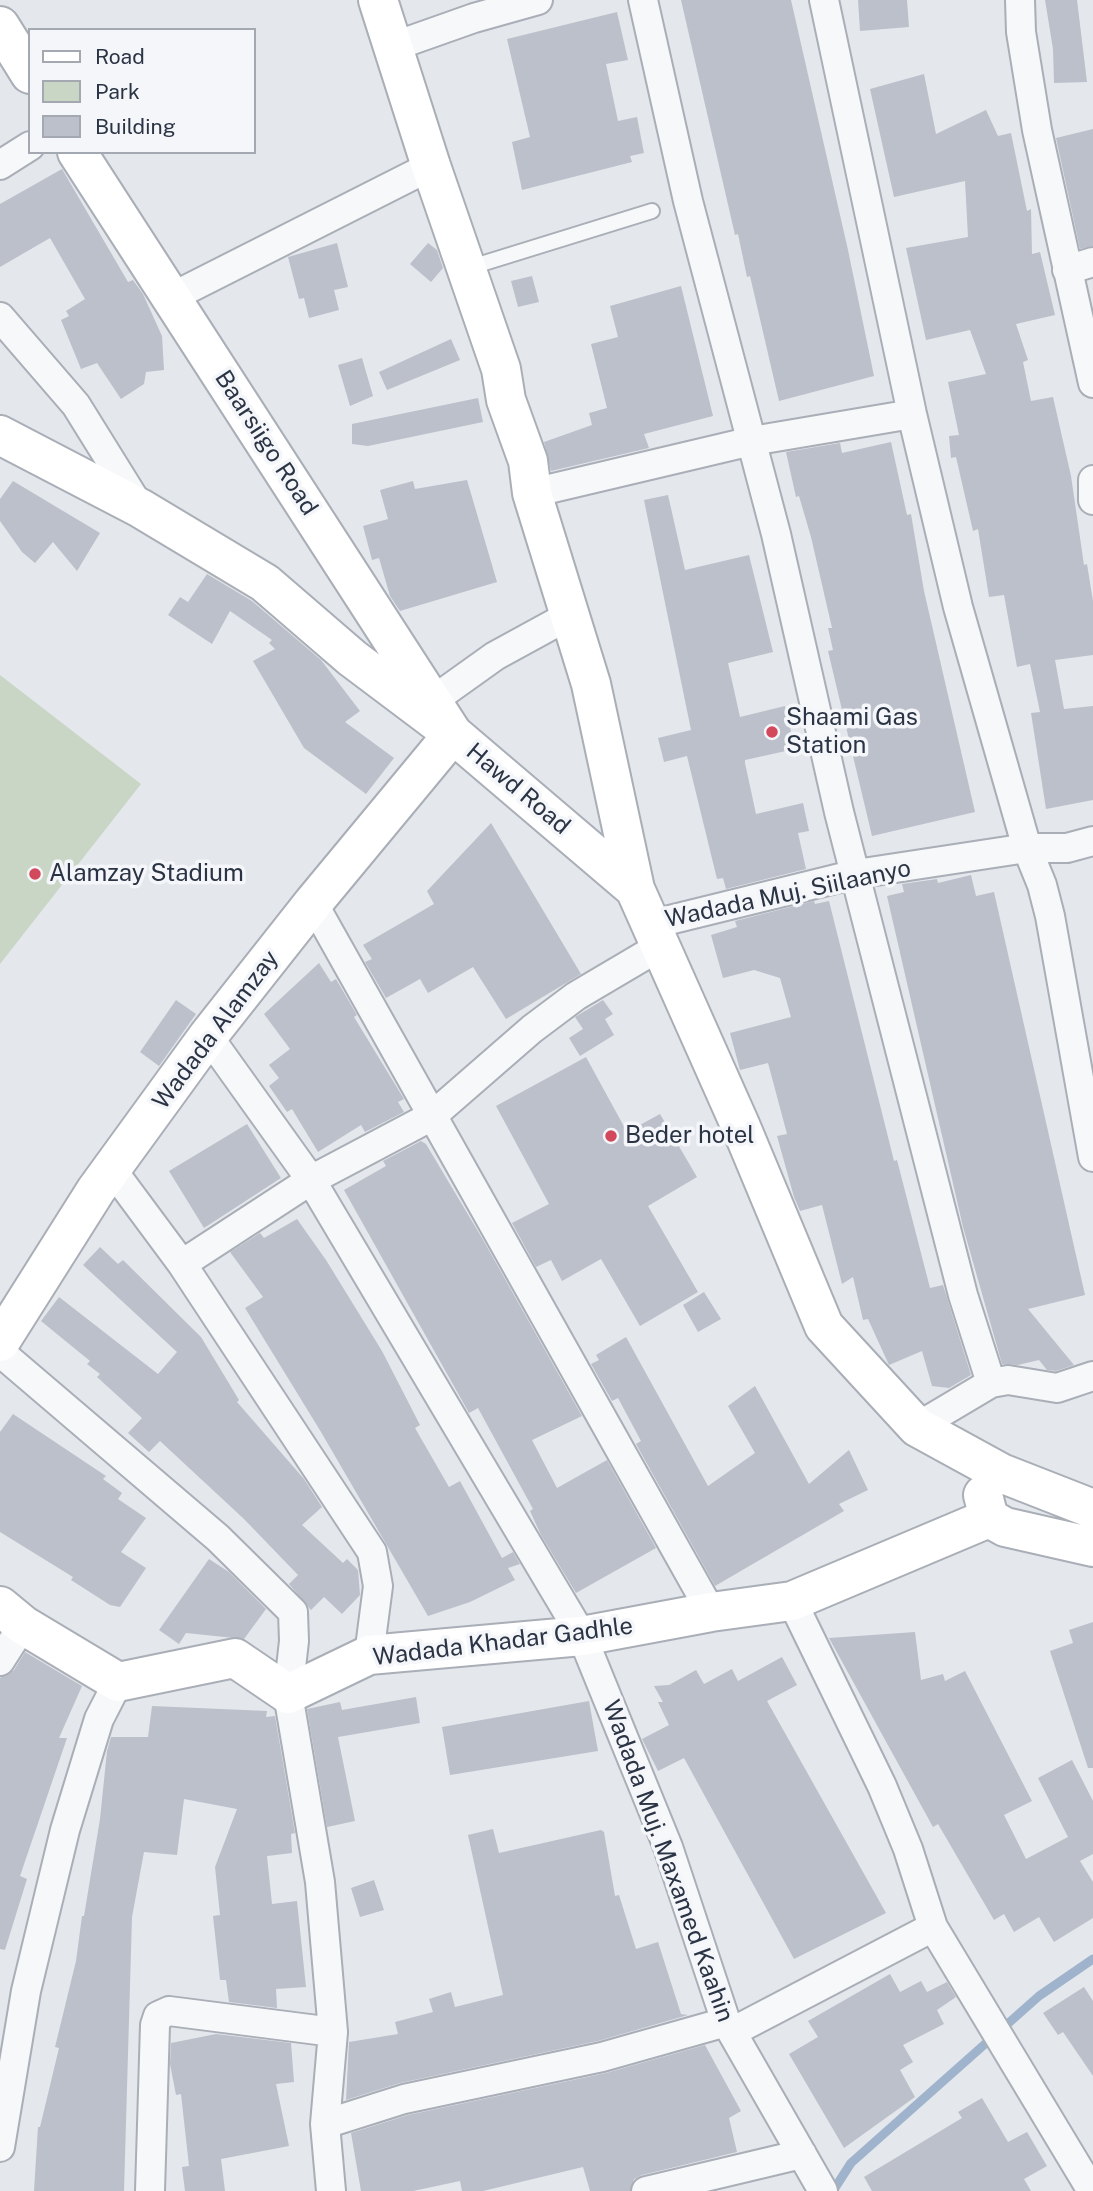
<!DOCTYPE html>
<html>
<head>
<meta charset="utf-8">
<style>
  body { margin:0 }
  #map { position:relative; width:1093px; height:2191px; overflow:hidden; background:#e4e7ec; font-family:"Public Sans",sans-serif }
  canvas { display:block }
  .legend { position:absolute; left:28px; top:28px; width:228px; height:126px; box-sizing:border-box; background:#f4f6f9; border:2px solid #a4a8b1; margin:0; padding:9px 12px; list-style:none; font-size:21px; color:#2b3445 }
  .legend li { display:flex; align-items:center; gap:14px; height:35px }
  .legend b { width:35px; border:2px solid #a4a8b1 }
</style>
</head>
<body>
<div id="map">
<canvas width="1093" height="2191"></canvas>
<ul class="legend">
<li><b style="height:9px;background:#fff"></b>Road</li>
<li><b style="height:19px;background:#c9d6c5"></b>Park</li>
<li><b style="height:19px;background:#bbc0ca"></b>Building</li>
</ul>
</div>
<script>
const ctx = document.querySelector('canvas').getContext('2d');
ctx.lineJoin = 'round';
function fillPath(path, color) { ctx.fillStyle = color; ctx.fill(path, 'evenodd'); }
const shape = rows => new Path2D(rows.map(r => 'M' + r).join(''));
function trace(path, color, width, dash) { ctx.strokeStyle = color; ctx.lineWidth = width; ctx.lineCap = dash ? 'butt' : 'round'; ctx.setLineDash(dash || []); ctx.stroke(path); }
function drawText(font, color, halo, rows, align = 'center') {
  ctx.font = font + ' "Public Sans",sans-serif'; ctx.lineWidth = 7; ctx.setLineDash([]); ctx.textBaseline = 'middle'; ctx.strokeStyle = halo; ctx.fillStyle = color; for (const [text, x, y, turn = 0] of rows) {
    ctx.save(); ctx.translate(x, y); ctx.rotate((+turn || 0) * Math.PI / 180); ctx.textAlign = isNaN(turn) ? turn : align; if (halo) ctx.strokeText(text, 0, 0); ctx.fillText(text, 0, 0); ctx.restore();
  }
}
const green = shape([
  [0,675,141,784,0,964]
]);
const stream = shape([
  [833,2191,851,2163,1039,1996,1093,1959]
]);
const building = shape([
  [681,0,791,0,848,250,874,376,779,401,750,276,747,277,738,234,735,235],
  [858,0,907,0,909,27,860,31],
  [1045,0,1077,0,1087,82,1054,83,1053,49],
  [617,12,628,60,606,64,618,121,637,117,644,153,630,156,632,162,522,190,512,142,530,137,507,39],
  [924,74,936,134,986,110,998,136,1011,133,1027,211,1031,209,1032,254,1040,252,1055,315,1016,324,1028,360,1023,362,1031,401,1053,397,1071,476,1084,565,1087,564,1093,601,1093,655,1055,660,1064,709,1093,706,1093,800,1046,809,1031,713,1040,712,1030,664,1017,667,1004,595,989,597,978,529,973,531,956,457,951,458,949,436,959,435,948,382,986,374,970,330,926,340,906,248,968,237,965,181,894,197,870,89],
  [1093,129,1093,246,1080,249,1056,138],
  [62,169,128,282,133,280,143,294,162,336,164,370,146,372,144,384,121,399,97,363,81,369,61,320,69,316,66,311,85,299,50,238,0,267,0,204],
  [337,243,348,287,334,290,339,310,309,318,304,298,299,299,288,257],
  [428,243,437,250,443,268,431,282,410,264],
  [532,276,539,302,518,307,511,281],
  [681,286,713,416,644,434,649,448,551,471,544,442,592,425,589,413,607,408,591,344,618,337,610,306],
  [451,339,460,360,387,390,379,372],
  [362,358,373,396,350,406,338,365],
  [478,398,483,422,368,446,352,444,352,424],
  [891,442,907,515,911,514,924,591,975,812,872,836,828,651,833,650,828,628,832,628,811,537,799,496,796,497,786,452,840,443,842,453],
  [467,480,497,582,400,611,390,596,379,558,372,560,363,526,388,519,380,490,413,481,415,489],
  [13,481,100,533,77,571,53,542,35,563,22,552,0,521,0,499],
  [668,495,685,570,749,555,773,652,728,663,740,717,785,706,795,749,745,760,745,763,756,814,803,803,809,831,798,833,806,869,726,889,723,878,717,879,687,756,664,762,658,738,691,730,644,500],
  [207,574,252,601,321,660,360,711,345,722,394,758,366,794,304,748,253,661,275,649,269,643,272,640,230,611,212,644,168,615,180,597,188,602],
  [491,823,581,974,506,1019,473,967,428,993,420,979,386,998,365,962,372,959,363,945,434,904,427,891],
  [971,875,976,896,994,892,1085,1295,1028,1309,1074,1365,1056,1371,1047,1370,1039,1360,1018,1365,1002,1364,963,1227,887,896,904,892,902,884,937,879,938,883],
  [814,901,815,904,829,901,894,1161,897,1160,930,1288,943,1285,971,1375,949,1388,932,1386,922,1351,889,1365,868,1319,863,1320,853,1277,842,1284,822,1205,800,1211,794,1197,777,1136,787,1134,768,1063,740,1070,730,1033,791,1017,780,978,754,970,723,978,711,935,737,927,735,921],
  [319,963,331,982,336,979,357,1015,354,1017,404,1099,398,1102,404,1112,365,1132,361,1125,318,1152,292,1109,287,1112,269,1086,279,1078,269,1065,290,1049,264,1014],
  [176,1000,196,1014,159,1066,140,1052],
  [603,1000,613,1014,605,1019,614,1035,580,1056,569,1038,583,1029,575,1017],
  [586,1057,627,1132,660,1114,697,1177,648,1206,698,1292,640,1326,601,1259,562,1281,551,1260,536,1267,512,1223,549,1204,496,1106],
  [247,1124,281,1178,204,1228,169,1171],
  [421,1141,426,1144,482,1238,582,1416,532,1440,557,1488,607,1460,656,1548,576,1593,541,1535,530,1511,533,1509,478,1408,469,1413,344,1190,386,1166,383,1161],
  [297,1219,326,1260,382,1351,420,1425,415,1428,449,1487,460,1481,502,1558,513,1552,520,1564,508,1568,515,1580,470,1602,428,1616,321,1432,245,1308,263,1297,230,1252,260,1233,264,1238],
  [100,1247,118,1264,123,1260,201,1337,239,1400,237,1402,304,1479,322,1507,302,1525,343,1563,347,1559,358,1570,360,1595,342,1614,324,1597,311,1610,289,1584,298,1575,244,1519,160,1441,149,1452,128,1433,142,1418,97,1377,100,1374,87,1364,90,1361,41,1321,59,1297,158,1374,177,1352,83,1265],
  [704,1292,721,1319,698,1332,683,1305],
  [626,1337,708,1486,755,1453,728,1406,755,1386,809,1484,849,1450,868,1490,839,1504,844,1511,715,1586,636,1444,641,1441,618,1398,612,1401,591,1364,599,1360,596,1355],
  [13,1414,106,1476,103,1479,122,1493,118,1499,146,1518,121,1552,146,1568,120,1607,110,1605,71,1580,73,1577,0,1532,0,1432],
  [209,1559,229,1572,266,1609,244,1639,186,1633,179,1644,159,1630],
  [1093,1622,1093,1768,1088,1768,1050,1651,1073,1643,1069,1630],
  [915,1632,921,1680,943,1674,945,1681,965,1671,1032,1801,1004,1815,1026,1859,1068,1837,1038,1778,1072,1760,1093,1801,1093,1854,1080,1861,1093,1882,1093,1918,1054,1942,1039,1917,1014,1932,1004,1914,994,1920,938,1824,933,1827,829,1638],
  [25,1652,82,1686,59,1738,67,1738,20,1876,27,1879,5,1950,0,1949,0,1678,14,1670],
  [782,1657,797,1685,767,1701,886,1913,794,1959,684,1758,658,1771,642,1739,669,1725,658,1702,663,1702,654,1686,669,1685,696,1670,704,1684,732,1669,738,1681],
  [416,1697,420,1723,338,1737,355,1821,327,1827,307,1709,340,1702,342,1710],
  [589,1701,598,1751,450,1775,442,1727],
  [152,1706,267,1711,266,1717,275,1716,295,1833,291,1834,292,1853,267,1856,272,1904,297,1901,306,1987,276,1989,277,2008,229,2002,226,1980,220,1980,213,1916,220,1915,215,1867,237,1809,184,1799,177,1855,144,1852,132,1917,124,2191,34,2191,38,2127,40,2127,59,2048,55,2047,76,1961,82,1916,84,1916,100,1819,107,1751,111,1737,148,1737],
  [493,1829,499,1853,601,1830,604,1832,615,1896,619,1895,636,1949,658,1942,681,2014,688,2015,598,2041,400,2083,346,2100,349,2042,398,2034,395,2022,433,2012,429,1999,451,1992,455,2007,503,1995,468,1835],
  [374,1880,384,1910,360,1917,351,1888],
  [890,1974,900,1992,921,1981,927,1992,947,1982,956,1997,937,2010,944,2024,903,2045,913,2062,900,2070,915,2097,844,2148,789,2054,818,2037,808,2021],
  [1084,1987,1093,2001,1093,2076,1063,2032,1058,2035,1043,2013],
  [216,2034,291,2043,294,2082,276,2084,289,2146,221,2159,225,2191,185,2191,182,2167,189,2166,181,2094,176,2095,170,2064,171,2043],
  [705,2045,741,2111,729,2118,737,2152,642,2175,634,2179,630,2191,590,2191,583,2167,483,2191,462,2191,460,2181,413,2191,361,2191,351,2133,408,2115,606,2073],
  [982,2098,1008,2142,1027,2132,1047,2166,1024,2179,1031,2191,872,2191,864,2177,962,2118,958,2112]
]);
const lane = shape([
  [468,268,652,211]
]);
const street = shape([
  [643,0,688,201,776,534,839,812,963,1295,991,1383],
  [824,0,912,414,958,607,1027,848,1042,885,1050,916,1093,1157],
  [1020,0,1021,32,1037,130,1093,383],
  [392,47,474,18,538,0],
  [0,165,30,146],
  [1067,270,1093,262],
  [170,298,431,166],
  [0,317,76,405,140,508],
  [1093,480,1093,500],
  [532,493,752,441,912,414],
  [432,701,495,656,570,615],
  [313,903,711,1612],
  [649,925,856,874,1027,848,1067,848,1093,841],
  [208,1036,311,1180,582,1636,668,1847,726,2022,823,2191],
  [113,1171,182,1264,372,1552,378,1586,369,1655],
  [182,1264,311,1180,432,1116,532,1029,576,996,659,947],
  [0,1352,218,1538,293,1612,294,1641,288,1694,320,1882,333,2032,325,2124,331,2191],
  [917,1427,991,1383,1008,1380,1057,1388,1093,1376],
  [792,1601,882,1786,908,1849,933,1927,1092,2191],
  [0,1661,23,1625],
  [732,2032,933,1927],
  [325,2124,404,2099,602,2057,726,2022],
  [0,2147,26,1991,65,1830,99,1719,118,1682],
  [150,2191,155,2025,158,2016,169,2011,333,2032],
  [646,2191,802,2154]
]);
const secondary = shape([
  [378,0,431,166,501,369,506,400,528,461,532,493,591,684,635,889],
  [0,26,30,74],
  [0,435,140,508,265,583,352,658,453,734,635,889,741,1127,824,1326,917,1427,1001,1473,1093,1509],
  [0,1342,96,1190,208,1036,313,903,453,734,77,152],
  [983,1495,989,1518,1005,1527,1093,1547],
  [0,1606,23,1625,118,1682,235,1658,288,1694,369,1655,582,1636,711,1612,792,1601,989,1518]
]);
const markers = [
  [772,732,7,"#d1495b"],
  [35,874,7,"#d1495b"],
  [611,1136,7,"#d1495b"]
];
const streetNames = [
  ["Baarsiigo Road",266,443,57],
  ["Hawd Road",518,789,40],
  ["Wadada Muj. Siilaanyo",788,894,-12],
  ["Wadada Alamzay",216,1030,-53],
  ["Wadada Khadar Gadhle",503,1642,-7],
  ["Wadada Muj. Maxamed Kaahin",668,1861,70]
];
const poiNames = [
  ["Shaami Gas",786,718],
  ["Station",786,746],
  ["Alamzay Stadium",49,874],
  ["Beder hotel",625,1136]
];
fillPath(green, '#c9d6c5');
trace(stream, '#9fb4cc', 9);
fillPath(building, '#bbc0ca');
trace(lane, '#a9aeb7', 18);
trace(street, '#a9aeb7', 32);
trace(secondary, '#a9aeb7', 42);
trace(lane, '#f7f8fa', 14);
trace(street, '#f7f8fa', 28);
trace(secondary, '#fff', 38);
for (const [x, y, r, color] of markers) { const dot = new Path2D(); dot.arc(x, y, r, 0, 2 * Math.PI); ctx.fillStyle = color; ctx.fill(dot); trace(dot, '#f4f6f9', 2.5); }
drawText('24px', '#2b3445', '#f4f6f9', streetNames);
drawText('24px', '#2b3445', '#f4f6f9', poiNames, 'left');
</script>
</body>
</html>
